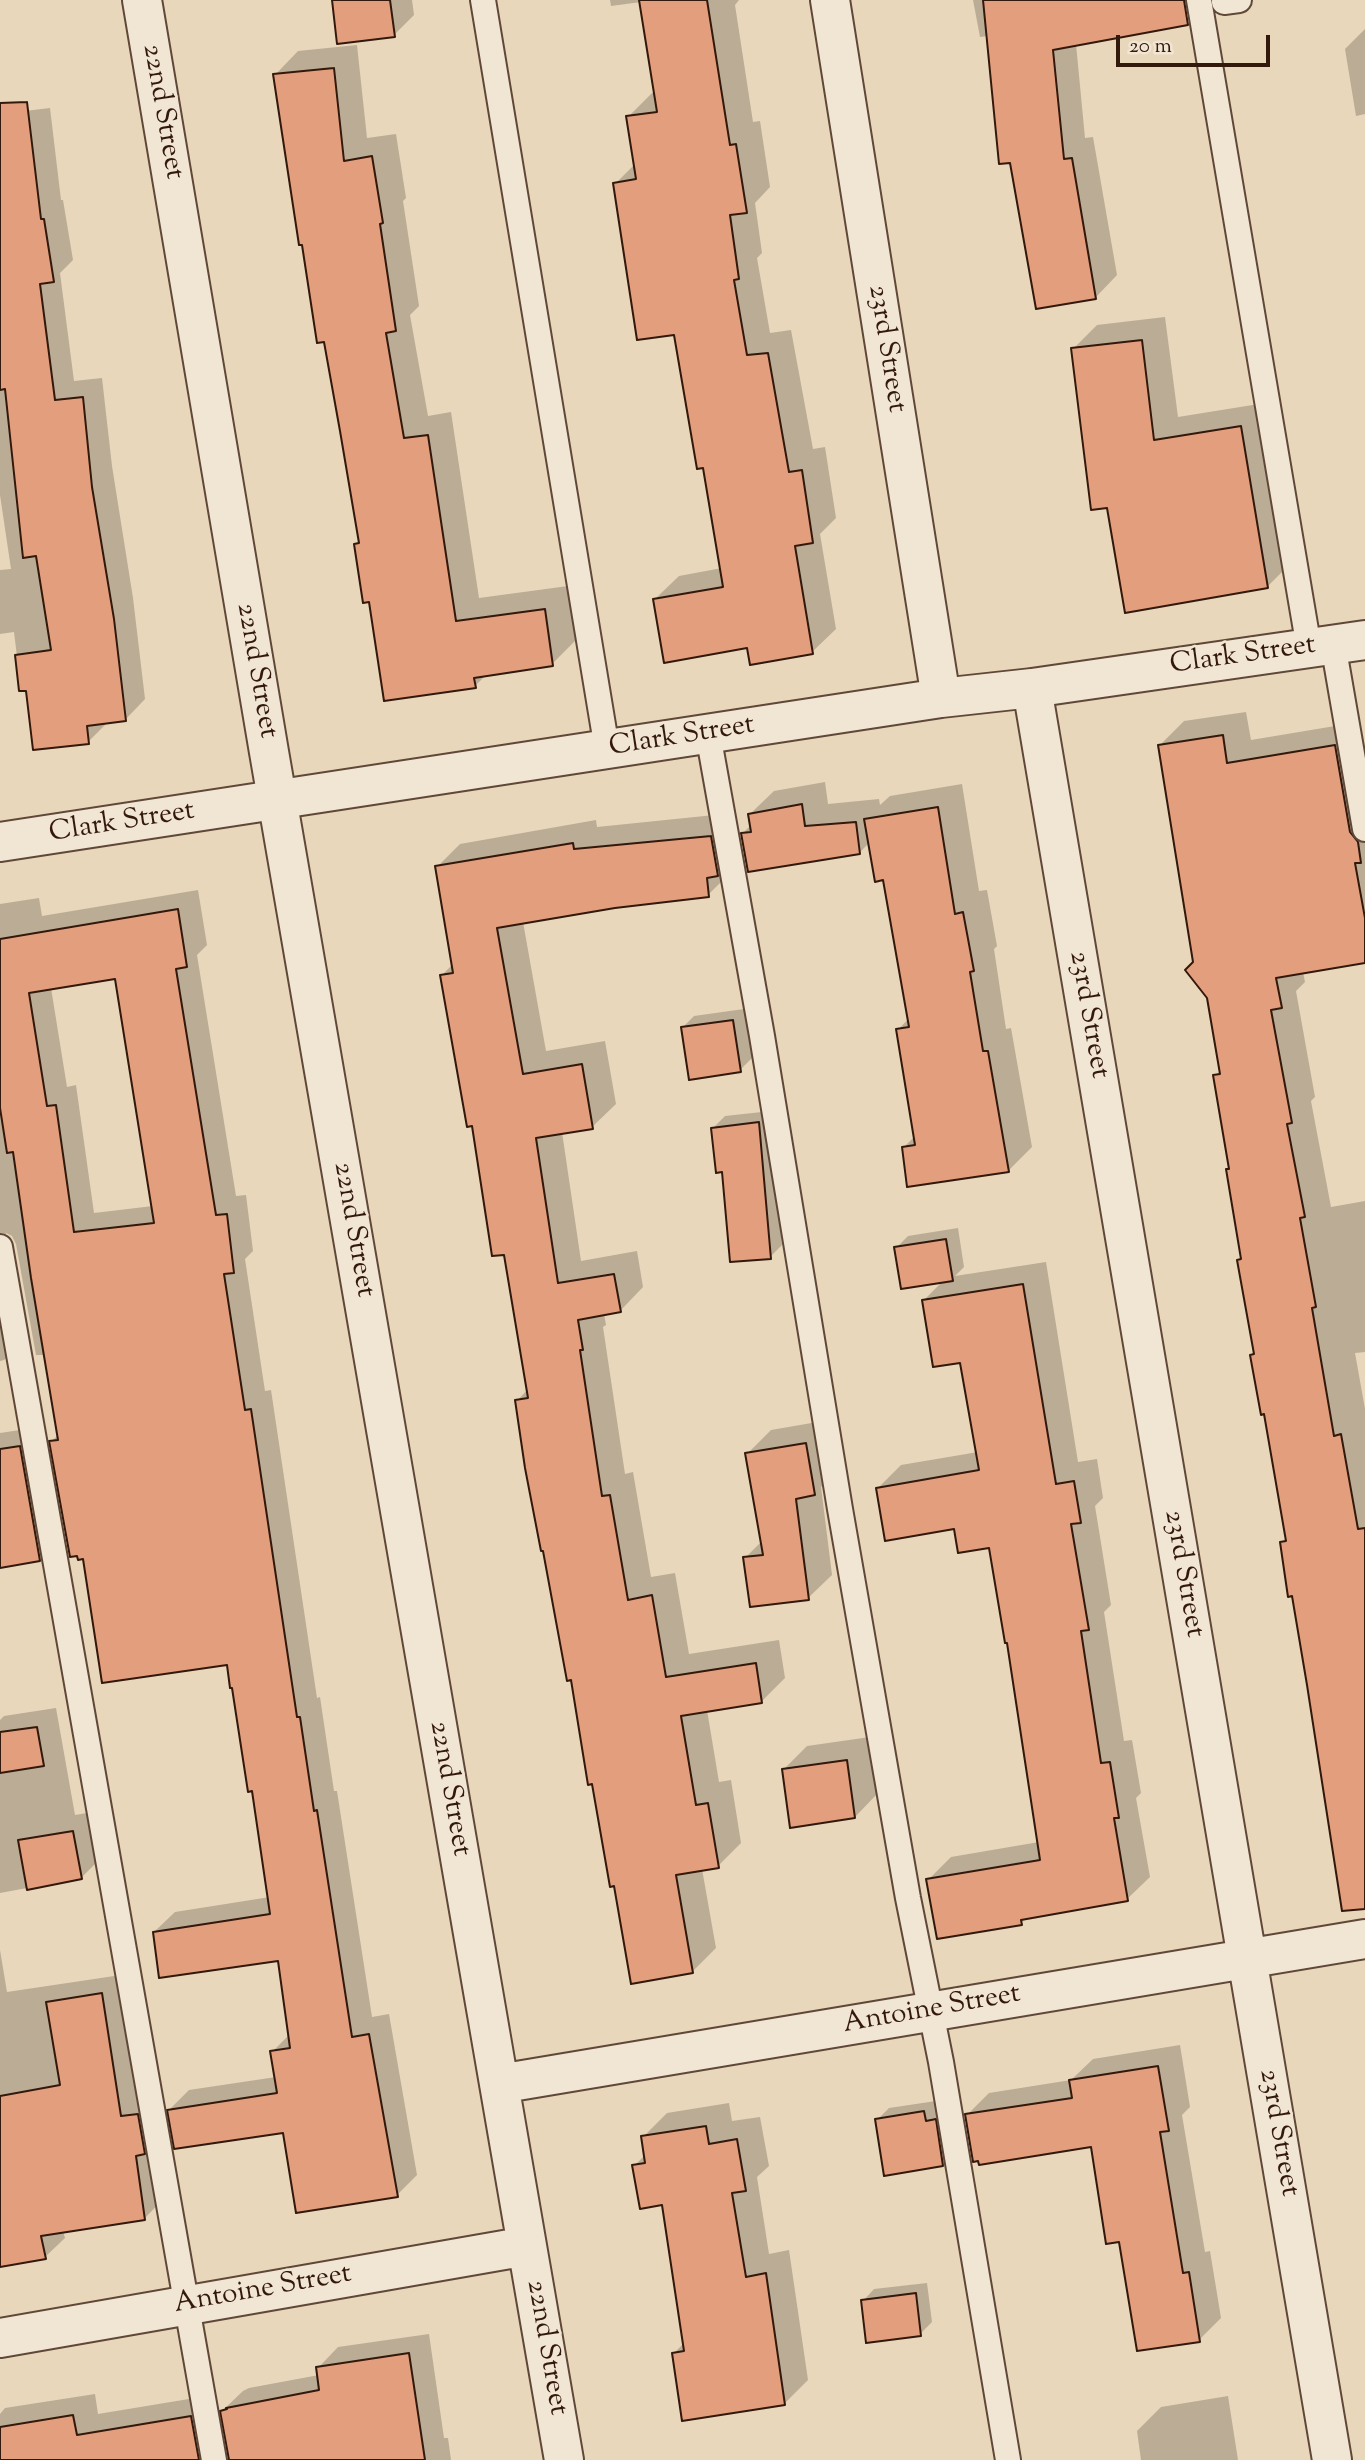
<!DOCTYPE html>
<html>
<head>
<meta charset="utf-8">
<style>
  body { margin:0 }
  #map { position:relative; width:1365px; height:2460px; overflow:hidden; background:#e9d7bb; font-family:"Sorts Mill Goudy",serif }
  canvas { display:block }
  .scale { position:absolute; left:1116px; top:35px; width:154px; height:32px; box-sizing:border-box; border:4px solid #33180c; border-top:0; padding-left:9px; font-size:21px; line-height:24px; white-space:nowrap; color:#33180c; -webkit-text-stroke:5px #f1e5d3; paint-order:stroke }
</style>
</head>
<body>
<div id="map">
<canvas width="1365" height="2460"></canvas>
<div class="scale">20 m</div>
</div>
<script>
const ctx = document.querySelector('canvas').getContext('2d');
ctx.lineJoin = 'round';
function fillPath(path, color) { ctx.fillStyle = color; ctx.fill(path, 'evenodd'); }
const shape = rows => new Path2D(rows.map(r => 'M' + r).join(''));
function trace(path, color, width, dash) { ctx.strokeStyle = color; ctx.lineWidth = width; ctx.lineCap = dash ? 'butt' : 'round'; ctx.setLineDash(dash || []); ctx.stroke(path); }
function drawText(font, color, halo, rows, align = 'center') {
  ctx.font = font + ' "Sorts Mill Goudy",serif'; ctx.lineWidth = 5; ctx.setLineDash([]); ctx.textBaseline = 'middle'; ctx.strokeStyle = halo; ctx.fillStyle = color; for (const [text, x, y, turn = 0] of rows) {
    ctx.save(); ctx.translate(x, y); ctx.rotate((+turn || 0) * Math.PI / 180); ctx.textAlign = isNaN(turn) ? turn : align; if (halo) ctx.strokeText(text, 0, 0); ctx.fillText(text, 0, 0); ctx.restore();
  }
}
const shadow = shape([
  [333,0,412,0,414,15,394,35],
  [610,0,739,0,735,5,753,122,760,121,770,187,755,203,762,253,757,258,770,333,791,330,813,449,825,447,836,518,820,534,836,629,812,652,748,646,655,599,679,576,722,568,705,466,675,333,615,184,636,163,628,117,652,93,656,93,641,2,611,6],
  [973,0,1193,0,1194,4,1172,26,1076,44,1085,138,1093,137,1117,275,1096,297,988,36,980,37],
  [1365,29,1365,114,1356,116,1345,49],
  [357,45,367,138,396,134,406,198,403,201,419,306,410,315,428,416,451,412,479,598,568,586,576,640,552,664,487,674,475,686,371,600,355,545,360,540,275,75,298,51],
  [50,108,61,200,63,200,73,260,60,273,74,381,102,378,112,466,133,598,145,699,125,720,109,721,88,742,28,689,21,689,14,632,0,634,0,570,11,569,0,495,0,114],
  [1165,317,1178,417,1265,403,1291,563,1267,587,1109,506,1073,349,1097,325],
  [1246,712,1251,740,1359,722,1365,755,1365,961,1303,972,1305,982,1296,991,1315,1097,1311,1101,1331,1207,1365,1201,1365,1352,1355,1353,1365,1409,1365,1854,1309,1684,1282,1542,1287,1537,1265,1412,1252,1355,1256,1351,1239,1260,1243,1257,1228,1170,1231,1167,1215,1076,1221,1070,1209,998,1195,963,1160,745,1184,721],
  [825,782,828,804,879,799,880,805,890,796,962,784,979,891,987,890,997,946,994,949,1006,1029,1011,1028,1032,1147,1008,1171,904,1147,915,1136,898,1030,909,1018,885,878,870,842,859,853,743,833,752,824,750,814,774,791],
  [734,813,731,872,708,895,615,906,523,922,546,1051,605,1041,616,1104,592,1127,562,1132,581,1261,637,1251,643,1287,620,1311,604,1314,606,1325,603,1327,625,1474,633,1472,651,1577,675,1573,689,1654,779,1640,785,1678,761,1702,707,1710,719,1782,731,1780,741,1843,718,1866,702,1869,716,1948,692,1972,615,1884,517,1401,528,1389,505,1253,473,1124,442,975,453,964,437,867,460,844,596,820,597,827],
  [198,890,207,945,197,955,236,1196,246,1195,253,1251,245,1259,265,1391,271,1390,317,1698,320,1697,334,1791,337,1791,372,2017,389,2014,417,2175,397,2195,284,2131,169,2110,189,2090,276,2077,272,2052,290,2034,280,1959,154,1932,175,1912,270,1897,254,1789,228,1663,84,1557,51,1442,59,1434,46,1355,36,1355,16,1244,12,1236,6,1233,25,1340,4,1360,0,1361,0,904,39,898,42,916],
  [116,977,153,1206,94,1213,76,1085,67,1087,51,988],
  [744,1009,752,1058,740,1070,682,1028,694,1016],
  [771,1111,782,1245,770,1257,724,1170,713,1128,725,1116],
  [958,1228,964,1267,955,1276,1046,1262,1078,1462,1097,1459,1103,1498,1095,1506,1111,1605,1104,1612,1124,1741,1132,1740,1141,1793,1136,1798,1150,1877,1127,1899,1027,1917,1021,1923,928,1880,951,1857,1039,1842,1009,1641,991,1546,878,1488,901,1465,978,1452,962,1361,924,1300,944,1280,896,1248,908,1236],
  [829,1420,837,1470,821,1487,832,1575,808,1598,745,1558,762,1541,747,1454,771,1430],
  [40,1427,60,1540,40,1560,0,1566,0,1433],
  [56,1708,75,1815,93,1812,101,1858,81,1878,0,1893,0,1720,4,1716],
  [870,1737,878,1793,855,1817,783,1770,807,1746],
  [0,1950,7,1992,121,1975,164,2198,145,2218,63,2231,65,2238,45,2257,0,2265],
  [1180,2045,1190,2107,1182,2115,1205,2252,1210,2251,1221,2318,1199,2340,1121,2240,1093,2145,967,2115,989,2093,1071,2080,1093,2059],
  [936,2101,954,2153,943,2165,877,2120,889,2108],
  [729,2103,732,2121,760,2117,769,2166,757,2177,769,2254,789,2250,808,2380,785,2403,674,2353,685,2342,664,2203,634,2166,646,2154,643,2137,667,2113],
  [927,2283,932,2322,920,2334,863,2301,874,2289],
  [429,2334,444,2438,448,2438,451,2460,335,2460,222,2411,243,2391,249,2388,319,2375,318,2368,338,2347],
  [95,2394,98,2414,213,2395,202,2460,0,2460,0,2414,5,2408],
  [1228,2396,1238,2460,1141,2460,1137,2431,1161,2407]
]);
const building = shape([
  [332,0,390,0,395,37,337,44,332,0],
  [639,0,707,0,730,145,736,144,747,213,730,215,739,279,734,280,747,355,768,353,789,472,802,470,813,543,795,546,813,654,750,665,747,648,664,663,653,599,723,587,703,468,697,469,674,335,637,340,613,183,636,179,626,116,657,112,639,0],
  [983,0,1184,0,1188,25,1053,50,1064,159,1072,158,1096,299,1036,309,1010,163,999,164,983,0],
  [334,68,344,161,372,156,383,223,380,224,396,331,386,333,404,438,428,435,456,621,545,609,553,666,474,678,476,688,384,701,369,602,363,603,354,544,359,543,340,431,324,342,317,343,302,245,299,245,273,74,334,68],
  [27,102,41,219,44,219,54,282,40,284,55,400,83,397,92,487,114,619,126,721,87,726,89,744,33,750,26,691,19,691,15,655,51,650,36,556,23,558,5,389,0,390,0,103,27,102],
  [1142,340,1154,440,1241,426,1268,588,1125,613,1107,508,1091,510,1071,348,1142,340],
  [1223,735,1227,763,1335,745,1350,832,1358,842,1361,863,1355,863,1365,918,1365,963,1276,978,1282,1008,1271,1010,1292,1123,1287,1124,1305,1217,1300,1218,1316,1307,1312,1308,1334,1436,1341,1434,1358,1529,1365,1528,1365,1909,1342,1911,1307,1685,1292,1596,1288,1597,1280,1542,1286,1541,1264,1414,1261,1415,1250,1355,1254,1354,1237,1260,1241,1259,1226,1169,1229,1169,1213,1075,1220,1074,1207,998,1185,970,1193,962,1158,745,1223,735],
  [802,804,805,826,856,822,860,854,748,872,741,833,751,832,748,814,802,804],
  [938,807,955,914,963,912,974,971,970,972,983,1051,988,1051,1009,1172,907,1187,902,1147,915,1145,896,1029,909,1027,883,880,875,882,864,819,938,807],
  [711,836,718,876,707,878,709,897,615,908,497,928,523,1074,582,1064,593,1129,536,1138,558,1283,614,1274,621,1312,578,1320,583,1350,580,1350,602,1496,610,1495,628,1600,652,1595,666,1677,756,1663,762,1703,681,1716,696,1805,708,1803,719,1868,676,1875,693,1973,631,1984,614,1886,610,1887,592,1784,588,1785,571,1680,567,1681,543,1551,541,1551,525,1468,515,1400,528,1398,504,1255,492,1256,472,1126,467,1127,440,975,453,973,435,866,573,843,574,849,711,836],
  [178,909,187,967,176,969,216,1215,227,1214,234,1273,224,1274,245,1410,251,1409,297,1717,300,1717,314,1811,317,1810,352,2037,369,2034,398,2197,296,2213,283,2133,174,2149,167,2110,277,2093,270,2051,290,2048,278,1961,159,1978,153,1932,270,1914,252,1791,248,1792,232,1688,230,1688,227,1665,102,1683,83,1559,78,1560,77,1556,70,1557,49,1441,58,1440,31,1278,13,1152,7,1153,0,1108,0,939,178,909],
  [115,979,154,1223,74,1232,56,1105,47,1106,29,993,115,979],
  [733,1020,741,1072,689,1080,681,1027,733,1020],
  [759,1122,771,1259,730,1262,722,1172,716,1173,711,1128,759,1122],
  [946,1239,953,1281,901,1289,894,1247,946,1239],
  [1023,1284,1056,1484,1074,1481,1081,1523,1071,1524,1089,1630,1081,1631,1101,1763,1110,1762,1119,1818,1114,1818,1128,1901,1021,1920,1022,1925,937,1939,926,1879,1040,1860,1007,1643,1005,1643,989,1548,958,1553,954,1529,885,1541,876,1488,979,1470,960,1363,933,1367,922,1300,1023,1284],
  [806,1443,815,1495,796,1499,809,1600,750,1607,743,1557,763,1555,745,1453,806,1443],
  [20,1446,40,1561,0,1568,0,1449,20,1446],
  [37,1727,44,1766,0,1773,0,1732,37,1727],
  [847,1760,855,1818,790,1828,782,1769,847,1760],
  [73,1831,82,1879,27,1890,18,1840,73,1831],
  [102,1993,121,2116,138,2114,145,2154,136,2156,145,2220,41,2236,46,2259,0,2267,0,2096,60,2085,46,2002,102,1993],
  [1158,2066,1169,2131,1160,2132,1183,2273,1189,2272,1200,2342,1137,2351,1119,2242,1106,2244,1091,2147,979,2165,978,2161,973,2162,965,2114,1072,2098,1069,2080,1158,2066],
  [924,2111,926,2121,936,2119,943,2166,884,2176,875,2119,924,2111],
  [706,2126,709,2144,737,2139,746,2191,732,2193,746,2277,766,2273,785,2405,682,2421,672,2353,684,2351,662,2205,640,2209,632,2165,645,2163,641,2136,706,2126],
  [916,2293,921,2336,866,2343,861,2300,916,2293],
  [409,2353,425,2460,229,2460,220,2411,227,2409,226,2408,319,2390,316,2367,409,2353],
  [73,2415,77,2435,191,2416,199,2460,0,2460,0,2427,73,2415]
]);
const lane = shape([
  [483,0,607,749],
  [1199,0,1309,648],
  [1224,2,1239,0],
  [1333,644,1365,829],
  [708,734,762,1036,840,1509,908,1898,941,2062,1008,2460],
  [0,1247,214,2460]
]);
const street = shape([
  [142,0,269,752,564,2460],
  [830,0,941,698],
  [1032,688,1332,2460],
  [0,842,941,698,1032,688,1365,640],
  [499,2084,1365,1939],
  [0,2338,527,2246]
]);
const streetNames = [
  ["22nd Street",161,112,80],
  ["23rd Street",885,349,81],
  ["Clark Street",1243,657,-8],
  ["22nd Street",255,671,80],
  ["Clark Street",682,738,-9],
  ["Clark Street",122,824,-9],
  ["23rd Street",1087,1015,80],
  ["22nd Street",352,1230,80],
  ["23rd Street",1182,1574,80],
  ["22nd Street",448,1789,80],
  ["Antoine Street",932,2011,-10],
  ["23rd Street",1277,2133,80],
  ["Antoine Street",263,2291,-10],
  ["22nd Street",545,2348,80]
];
fillPath(shadow, '#0003');
fillPath(building, '#e39f7d');
trace(building, '#33180c', 2);
trace(lane, '#604838', 28);
trace(street, '#604838', 42);
trace(lane, '#f1e5d3', 24);
trace(street, '#f1e5d3', 38);
drawText('28px', '#33180c', '#f1e5d3', streetNames);
</script>
</body>
</html>
